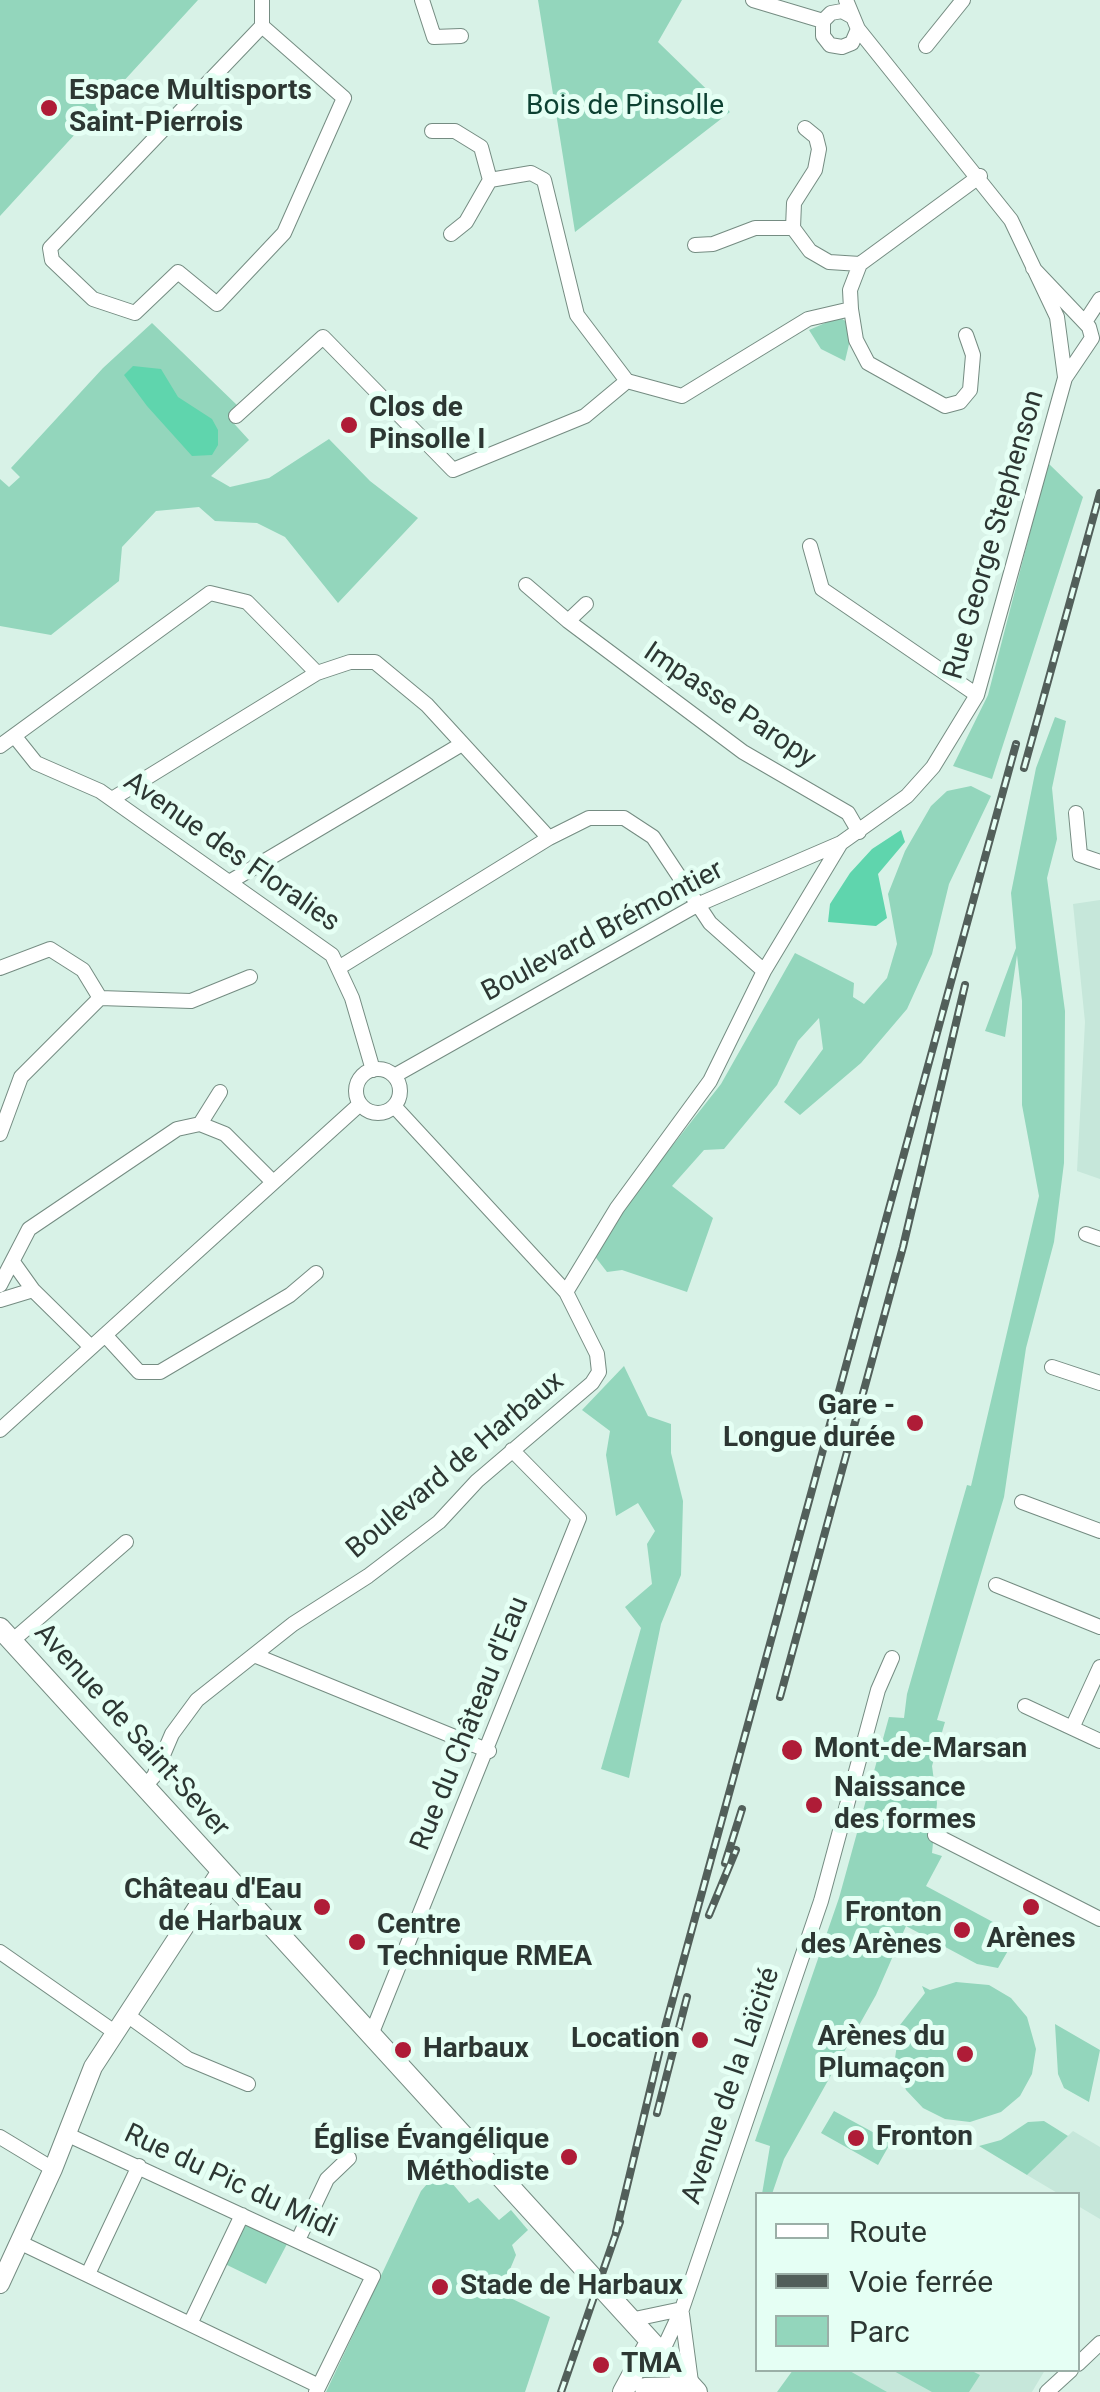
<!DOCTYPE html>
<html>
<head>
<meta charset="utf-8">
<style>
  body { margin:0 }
  #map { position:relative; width:1100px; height:2392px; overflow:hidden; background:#d8f2e7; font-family:Roboto,sans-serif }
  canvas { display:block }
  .legend { position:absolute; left:755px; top:2192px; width:325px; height:180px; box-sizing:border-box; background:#e5fff4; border:2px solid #9bafa7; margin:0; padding:12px 18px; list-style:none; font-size:30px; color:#2d3733 }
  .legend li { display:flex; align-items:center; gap:20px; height:50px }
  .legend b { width:50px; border:2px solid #9bafa7 }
</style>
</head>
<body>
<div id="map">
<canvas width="1100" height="2392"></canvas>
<ul class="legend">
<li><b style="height:12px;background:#fff"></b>Route</li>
<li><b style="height:12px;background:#525f5a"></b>Voie ferrée</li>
<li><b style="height:28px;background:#93d6bc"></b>Parc</li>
</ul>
</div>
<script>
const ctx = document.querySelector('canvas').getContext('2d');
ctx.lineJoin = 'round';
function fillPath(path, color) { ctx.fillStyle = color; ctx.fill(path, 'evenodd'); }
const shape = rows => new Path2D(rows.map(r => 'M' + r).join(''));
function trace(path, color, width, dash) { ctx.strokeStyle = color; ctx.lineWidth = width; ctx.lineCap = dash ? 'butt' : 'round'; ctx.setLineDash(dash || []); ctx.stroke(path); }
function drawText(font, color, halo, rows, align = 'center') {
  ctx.font = font + ' Roboto,sans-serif'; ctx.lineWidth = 10; ctx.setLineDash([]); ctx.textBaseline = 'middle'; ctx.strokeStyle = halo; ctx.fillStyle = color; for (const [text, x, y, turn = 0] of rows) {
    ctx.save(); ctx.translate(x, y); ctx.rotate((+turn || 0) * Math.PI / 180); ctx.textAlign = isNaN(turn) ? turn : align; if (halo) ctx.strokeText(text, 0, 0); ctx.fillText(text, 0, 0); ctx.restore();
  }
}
const built = shape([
  [1100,900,1100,1179,1077,1171,1085,1022,1073,904],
  [1073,2131,1100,2147,1100,2219,1078,2206,1078,2194,1059,2194,1027,2175],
  [827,2370,1045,2370,1032,2392,864,2392]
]);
const green = shape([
  [0,0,198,0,0,216],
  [538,0,682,0,658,42,730,112,575,232],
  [839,317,847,322,850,340,845,361,821,349,809,330],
  [152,323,239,407,228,417,249,440,211,476,230,487,269,478,329,439,370,481,418,518,338,603,285,537,257,523,215,521,199,507,156,511,122,547,119,581,51,635,0,626,0,479,9,487,20,477,11,468,103,368],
  [1048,463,1083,497,992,779,953,766,988,695],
  [1055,717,1066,721,1052,788,1057,839,1047,878,1065,1011,1064,1163,1054,1242,1026,1348,1004,1497,937,1720,945,1722,932,1766,937,1803,932,1853,942,1856,926,1886,1017,1935,998,1968,977,1964,906,1926,876,1995,784,2159,772,2194,762,2194,770,2146,755,2141,839,1898,889,1717,904,1718,907,1694,967,1485,971,1486,1039,1196,1022,1105,1022,1001,1017,955,1005,1037,985,1031,1016,948,1011,893,1036,768],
  [971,786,991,796,949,884,932,954,907,1009,861,1063,800,1115,784,1102,823,1049,819,1018,798,1041,777,1085,724,1149,704,1150,672,1186,713,1218,687,1292,622,1270,607,1272,590,1250,721,1084,795,953,854,983,853,997,864,1004,887,978,897,944,888,894,905,851,931,806,947,791],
  [624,1366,648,1416,671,1424,671,1453,683,1501,681,1575,661,1624,629,1778,601,1769,641,1628,625,1607,652,1584,647,1544,655,1531,638,1503,616,1516,606,1455,610,1431,582,1410],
  [956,1982,989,1985,1011,1998,1027,2017,1036,2049,1032,2074,1020,2096,1001,2112,970,2122,945,2119,923,2108,906,2090,895,2058,900,2025,925,1993,922,1986,930,1990],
  [1055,2024,1100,2050,1089,2102,1064,2088,1058,2074],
  [834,2111,891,2142,878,2165,821,2133],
  [1044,2121,1068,2136,1027,2175,979,2146,1001,2140,1028,2122],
  [440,2169,469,2203,478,2198,499,2220,511,2210,528,2230,512,2245,516,2255,500,2293,550,2317,525,2392,326,2392,421,2191],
  [246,2224,287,2244,266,2284,225,2264],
  [793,2370,848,2370,887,2392,777,2392],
  [892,2370,970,2370,980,2375,969,2392,932,2392]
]);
const water = shape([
  [133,366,161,369,178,397,212,419,218,430,218,445,212,455,192,456,147,406,124,375],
  [901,830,905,842,878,874,887,918,876,926,828,922,830,904,850,873,872,849]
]);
const minor = shape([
  [262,0,262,26,344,98,284,233,217,304,178,272,135,313,93,299,52,260,50,248,262,26],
  [422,0,434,37,461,36],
  [753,0,823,21],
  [846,0,858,29,1011,220,1057,317,1065,377],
  [853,17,842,11,831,13,823,21,823,36,830,45,842,47,852,43,858,29],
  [926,46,963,0],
  [805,128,816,137,819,149,815,170,794,203,793,228,810,251,829,262,860,264],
  [432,131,455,131,481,147,490,180],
  [451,234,466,222,490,180,531,173,544,180,577,315,627,381,682,396,808,319,851,309,850,290,860,264,980,176],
  [695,245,713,244,755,228,793,228],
  [851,309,856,340,868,363,945,406,960,402,970,390,973,355,966,335],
  [1085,322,1100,299],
  [236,416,323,337,453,470,585,416,627,381],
  [810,546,822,589,977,695],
  [526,585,568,621],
  [586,604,568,621,743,752,848,813,859,832],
  [16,738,36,763,100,791,332,955,352,998,373,1070],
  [0,746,210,593,247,602,317,673],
  [112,799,317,673,350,662,375,662,427,705,549,838,589,818,624,818,653,837,710,923,764,971],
  [1076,813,1080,855,1100,862],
  [231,881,462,744],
  [340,967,549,838],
  [0,968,50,949,83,970,100,998],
  [100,998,191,1001,250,977],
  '356 1091a22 22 0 1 1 44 0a22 22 0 1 1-44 0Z',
  [394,1076,697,905,841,843],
  [200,1124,220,1092],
  [0,1134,21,1077,100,998],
  [1086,1234,1100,1239],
  [13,1262,33,1290,91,1347],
  [0,1285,29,1229,177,1129,200,1124,225,1134,273,1182],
  [566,1292,617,1208,710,1081,764,971,841,843,907,796,933,767,977,695,1065,378,1092,338,1089,327,1033,268],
  [0,1300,33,1290],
  [105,1335,139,1372,160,1372,290,1295,316,1273],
  [1052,1367,1100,1383],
  [0,1430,360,1104],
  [1022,1502,1100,1531],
  [996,1585,1100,1627],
  [12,1641,126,1542],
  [254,1655,489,1751],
  [1025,1706,1100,1741],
  [1072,1728,1100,1667],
  [144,1787,154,1776,172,1734,197,1700,293,1624,368,1576,439,1522,477,1481,592,1383,599,1372,597,1354,566,1292,394,1106],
  [935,1835,1100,1919],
  [0,1952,116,2033],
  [127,2015,188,2059,248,2084],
  [371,2035,579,1518,512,1450],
  [66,2134,373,2276,316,2392],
  [0,2137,53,2169],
  [298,2240,327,2179,349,2158],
  [21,2243,319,2386],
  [88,2274,139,2166],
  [682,2314,691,2382],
  [630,2320,682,2309],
  [190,2324,242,2215],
  [661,2354,682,2309,821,1901,878,1690,892,1658],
  [1078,2364,1100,2343],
  [1047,2392,1071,2370]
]);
const tertiary = shape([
  [0,2284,53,2169,93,2067,221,1871]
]);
const secondary = shape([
  [0,1628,697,2392],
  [645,2388,692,2387],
  [623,2392,650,2342]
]);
const rail = shape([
  [1024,768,1100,493],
  [780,1697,903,1247,965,985],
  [725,1863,742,1809],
  [709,1915,736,1850],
  [657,2113,687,1997],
  [616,2232,666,2024,1016,744],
  [561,2392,620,2222]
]);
const markers = [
  [49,108,10,"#af1c37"],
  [349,425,10,"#af1c37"],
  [915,1423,10,"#af1c37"],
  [792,1750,12,"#af1c37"],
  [814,1805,10,"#af1c37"],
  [322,1907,10,"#af1c37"],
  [1031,1907,10,"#af1c37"],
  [962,1930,10,"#af1c37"],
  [357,1942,10,"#af1c37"],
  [700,2040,10,"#af1c37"],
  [403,2050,10,"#af1c37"],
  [965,2054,10,"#af1c37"],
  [856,2138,10,"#af1c37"],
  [569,2157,10,"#af1c37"],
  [440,2287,10,"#af1c37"],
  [601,2365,10,"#af1c37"]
];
const poiNames = [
  ["Espace Multisports",69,92],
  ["Saint-Pierrois",69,124],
  ["Clos de",369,409],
  ["Pinsolle I",369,441],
  ["Gare -",895,1407,"right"],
  ["Longue durée",895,1439,"right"],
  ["Mont-de-Marsan",814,1750],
  ["Naissance",834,1789],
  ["des formes",834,1821],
  ["Château d'Eau",302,1891,"right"],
  ["de Harbaux",302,1923,"right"],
  ["Fronton",942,1914,"right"],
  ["des Arènes",942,1946,"right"],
  ["Centre",377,1926],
  ["Technique RMEA",377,1958],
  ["Arènes",1031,1940,"center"],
  ["Arènes du",945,2038,"right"],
  ["Plumaçon",945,2070,"right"],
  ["Location",680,2040,"right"],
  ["Harbaux",423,2050],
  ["Fronton",876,2138],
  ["Église Évangélique",549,2141,"right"],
  ["Méthodiste",549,2173,"right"],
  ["Stade de Harbaux",460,2287],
  ["TMA",621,2365]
];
const parkNames = [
  ["Bois de Pinsolle",625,107]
];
const streetNames = [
  ["Rue George Stephenson",995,535,-74],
  ["Impasse Paropy",729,706,34],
  ["Avenue des Floralies",231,853,35],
  ["Boulevard Brémontier",603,932,-28],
  ["Boulevard de Harbaux",456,1466,-40],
  ["Rue du Château d'Eau",471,1724,-68],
  ["Avenue de Saint-Sever",131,1731,48],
  ["Avenue de la Laïcité",732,2086,-71],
  ["Rue du Pic du Midi",230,2182,25]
];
fillPath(built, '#c6e7da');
fillPath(green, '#93d6bc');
fillPath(water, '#5fd5ad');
trace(minor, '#758c82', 16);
trace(tertiary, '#758c82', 20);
trace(secondary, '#758c82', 22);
trace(minor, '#fff', 14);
trace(tertiary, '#fff', 18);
trace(secondary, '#fff', 20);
trace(rail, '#525f5a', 8);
trace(rail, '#e5fff4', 4, [11]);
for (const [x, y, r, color] of markers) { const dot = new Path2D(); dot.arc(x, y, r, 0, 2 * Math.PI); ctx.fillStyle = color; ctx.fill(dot); trace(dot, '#e5fff4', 4); }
drawText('bold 28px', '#2d3733', '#e5fff4', poiNames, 'left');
drawText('28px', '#0d4132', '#e5fff4', parkNames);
drawText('28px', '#2d3733', '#e5fff4', streetNames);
</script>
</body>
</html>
